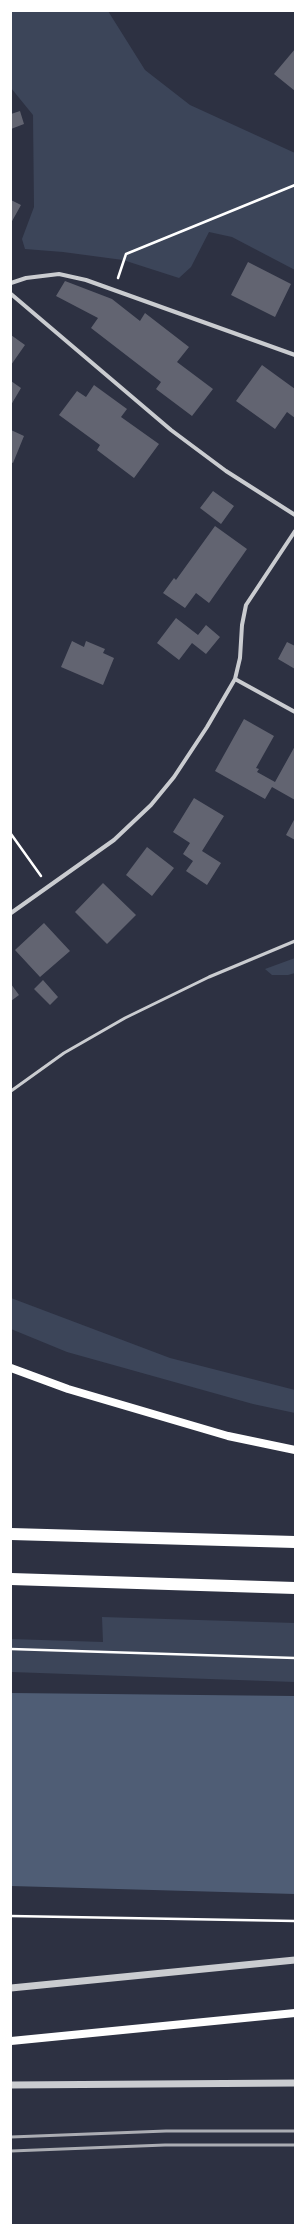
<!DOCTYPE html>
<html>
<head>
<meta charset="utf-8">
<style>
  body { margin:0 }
  #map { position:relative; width:306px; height:2236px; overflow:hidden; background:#2d3142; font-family:Arial,sans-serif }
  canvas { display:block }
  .frame { position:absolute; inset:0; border:12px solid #fff; pointer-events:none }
</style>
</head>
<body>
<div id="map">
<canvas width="306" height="2236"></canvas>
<div class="frame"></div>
</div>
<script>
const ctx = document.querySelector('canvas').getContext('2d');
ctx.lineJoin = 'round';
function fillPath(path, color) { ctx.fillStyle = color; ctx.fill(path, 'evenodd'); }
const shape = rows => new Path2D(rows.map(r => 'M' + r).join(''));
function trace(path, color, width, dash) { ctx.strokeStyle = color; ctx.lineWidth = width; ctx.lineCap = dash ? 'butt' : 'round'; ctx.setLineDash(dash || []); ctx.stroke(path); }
const green = shape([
  [11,11,108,11,145,70,190,105,295,153,295,270,232,237,209,232,191,267,179,278,123,260,63,252,25,249,22,239,34,207,33,115,11,88],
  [295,958,295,973,288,975,272,975,265,969],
  [11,1298,170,1358,295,1390,295,1413,253,1404,67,1352,11,1329],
  [102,1617,295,1623,295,1682,11,1672,11,1639,103,1642]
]);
const water = shape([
  [11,1693,295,1696,295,1894,11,1886]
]);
const building = shape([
  [295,49,295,91,274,74],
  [20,111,24,124,11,129,11,114],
  [11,200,21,205,11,223],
  [248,262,291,284,275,317,231,295],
  [65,281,112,299,140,321,145,313,189,347,177,362,213,389,192,416,156,389,161,382,91,328,98,318,56,296],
  [11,335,25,345,11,365],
  [262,365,295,389,295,418,287,412,275,429,236,401],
  [11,381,21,388,11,405],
  [94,385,127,409,121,417,159,444,134,478,97,450,100,445,59,415,77,391,86,397],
  [11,430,24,436,13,463,11,462],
  [213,491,234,506,221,524,200,508],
  [215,526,247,549,209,603,196,593,185,608,163,593,174,578,176,580],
  [176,618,198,635,206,625,220,637,206,654,192,643,179,660,157,643],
  [72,641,84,647,86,641,105,649,103,653,114,658,103,685,61,667],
  [287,642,295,646,295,669,278,659],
  [244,719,274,736,256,768,259,769,257,772,275,782,295,746,295,800,272,787,265,799,215,771],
  [194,798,224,816,202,851,221,863,207,885,186,871,193,861,183,854,190,843,173,832],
  [295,818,295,840,286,835],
  [147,847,174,868,152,896,126,875],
  [103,883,136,915,107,944,75,912],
  [44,923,70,951,40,977,15,950],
  [43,980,58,997,50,1005,34,989],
  [11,984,19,995,11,1001]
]);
const path = shape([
  [118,278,126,254,295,185],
  [11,834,41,876],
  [11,1649,295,1658],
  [11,1916,295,1921]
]);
const service = shape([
  [11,1091,64,1053,125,1018,209,977,295,941]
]);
const minor = shape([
  [11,283,26,278,59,274,86,280,295,355],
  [11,294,171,430,226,471,295,515],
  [235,679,295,712],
  [11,913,114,840,151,805,174,777,207,727,235,679,240,658,242,625,246,605,295,531]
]);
const tertiary = shape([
  [11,1988,295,1960],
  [11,2085,295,2083]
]);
const secondary = shape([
  [11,1368,68,1389,228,1436,295,1450],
  [11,2041,295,2013]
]);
const motorway = shape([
  [11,1534,295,1542],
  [11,1579,295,1588]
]);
const rail = shape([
  [11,2137,166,2131,295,2131],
  [11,2151,165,2145,295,2145]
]);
fillPath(green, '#3c4559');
fillPath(water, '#4f5d75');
fillPath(building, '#626471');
trace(path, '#fff', 2.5);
trace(service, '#caccd0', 3);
trace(minor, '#caccd0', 4);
trace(tertiary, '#caccd0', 7);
trace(secondary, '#fff', 8);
trace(motorway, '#fff', 12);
trace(rail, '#abadb3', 3);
</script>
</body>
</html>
